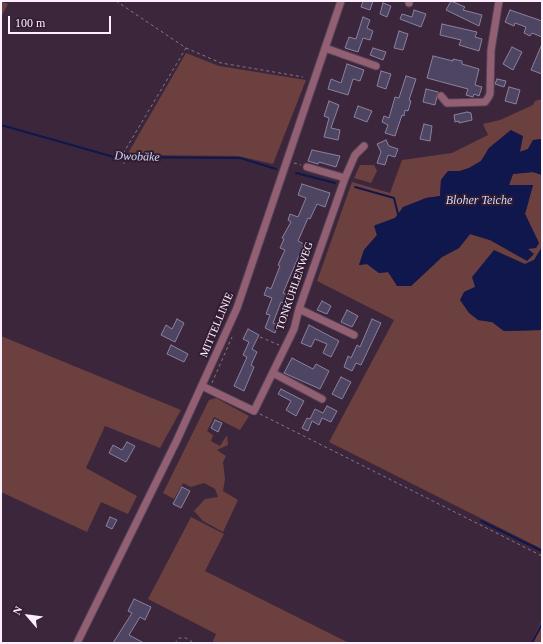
<!DOCTYPE html>
<html>
<head>
<meta charset="utf-8">
<style>
  body { margin:0 }
  #map { position:relative; width:543px; height:644px; overflow:hidden; background:#3b263b; font-family:Georgia,serif }
  canvas { display:block }
  .frame { position:absolute; inset:0; border:2px solid #fdeffd; pointer-events:none }
  .north { position:absolute; left:8px; top:596px; width:40px; height:40px; -webkit-text-stroke:3px #311c31; paint-order:stroke; rotate:298deg; font-size:11px; font-weight:700; line-height:16px; text-align:center; color:#fdeffd }
  .north::after { content:''; display:block; margin:auto; width:14px; height:18px; background:#fdeffd; clip-path:polygon(50% 0,100% 100%,50% 72%,0 100%) }
  .scale { position:absolute; left:8px; top:16px; width:103px; height:18px; box-sizing:border-box; border:2px solid #fdeffd; border-top:0; padding-left:5px; font-size:12px; line-height:14px; white-space:nowrap; color:#fdeffd; -webkit-text-stroke:3px #311c31; paint-order:stroke }
</style>
</head>
<body>
<div id="map">
<canvas width="543" height="644"></canvas>
<div class="frame"></div>
<div class="north">N</div>
<div class="scale">100 m</div>
</div>
<script>
const ctx = document.querySelector('canvas').getContext('2d');
ctx.lineJoin = 'round';
function fillPath(path, color) { ctx.fillStyle = color; ctx.fill(path, 'evenodd'); }
const shape = rows => new Path2D(rows.map(r => 'M' + r).join(''));
function trace(path, color, width, dash) { ctx.strokeStyle = color; ctx.lineWidth = width; ctx.lineCap = dash ? 'butt' : 'round'; ctx.setLineDash(dash || []); ctx.stroke(path); }
function drawText(font, color, halo, rows, align = 'center') {
  ctx.font = font + ' Georgia,serif'; ctx.lineWidth = 4; ctx.setLineDash([]); ctx.textBaseline = 'middle'; ctx.strokeStyle = halo; ctx.fillStyle = color; for (const [text, x, y, turn = 0] of rows) {
    ctx.save(); ctx.translate(x, y); ctx.rotate((+turn || 0) * Math.PI / 180); ctx.textAlign = isNaN(turn) ? turn : align; if (halo) ctx.strokeText(text, 0, 0); ctx.fillText(text, 0, 0); ctx.restore();
  }
}
const green = shape([
  [1,1,8,4,1,17],
  [186,53,219,66,306,80,273,164,238,156,127,155],
  [542,99,542,139,533,140,528,149,519,152,511,130,489,148,481,161,469,168,460,171,448,171,441,180,440,196,426,198,395,218,375,225,377,235,364,250,359,265,367,264,379,273,388,272,411,286,442,257,459,248,470,234,490,240,527,260,528,249,539,243,525,214,533,185,509,185,513,174,533,172,542,175,542,228,541,230,542,247,534,260,464,292,478,320,492,322,504,331,542,330,542,549,329,442,394,320,317,281,352,182,390,193,402,160,452,153,488,135,483,124,500,120,533,105,535,101],
  [360,165,374,165,377,171,371,183,354,178],
  [1,336,181,410,160,448,105,426,86,468,137,496,128,514,101,502,87,532,1,492],
  [216,398,249,416,240,430,214,417,207,431,213,435,211,441,220,446,227,435,228,445,217,450,226,456,223,462,225,479,223,491,238,500,223,532,203,521,194,511,205,499,218,497,215,489,204,483,191,487,183,483,174,499,163,493,209,400],
  [191,517,224,534,205,571,349,643,212,643,216,634,148,599],
  [542,620,542,643,531,643]
]);
const water = shape([
  [511,130,523,136,520,152,528,149,533,140,542,139,542,175,533,172,513,174,509,185,533,185,525,214,539,243,536,248,528,249,534,254,527,261,490,240,470,234,459,248,442,257,411,286,397,286,388,272,379,273,367,264,359,265,364,250,377,235,374,226,395,218,403,207,426,198,440,196,441,180,448,171,460,171,469,168,481,161,489,148],
  [542,247,542,330,504,331,492,322,478,320,469,313,460,300,464,292,475,287,472,277,494,250,525,264,534,260]
]);
const stream = shape([
  [1,125,114,157,240,158,276,169],
  [296,173,335,183],
  [355,187,394,198,398,214],
  [481,521,542,551],
  [532,643,542,624]
]);
const building = shape([
  [363,1,373,1,370,10,361,7,363,1],
  [451,1,465,7,463,10,482,15,479,26,446,10,451,1],
  [383,3,391,6,387,17,380,14,383,3],
  [414,10,426,14,421,27,400,19,402,14,412,17,414,10],
  [510,10,542,21,542,37,532,33,530,36,524,33,526,27,515,23,514,26,505,22,510,10],
  [363,17,370,20,367,28,373,31,370,40,363,38,358,52,345,48,349,37,356,39,363,17],
  [442,24,477,32,475,37,482,39,479,51,459,45,461,40,440,35,442,24],
  [399,31,408,34,403,50,394,48,399,31],
  [542,44,542,74,531,70,542,44],
  [512,47,522,52,513,70,503,64,512,47],
  [373,48,386,52,383,60,370,55,373,48],
  [433,56,453,61,453,59,462,61,462,64,479,69,475,85,482,87,479,96,474,94,473,97,466,95,468,89,427,78,433,56],
  [347,64,364,70,360,81,353,79,348,95,328,89,331,79,341,83,347,64],
  [381,71,391,74,386,89,377,86,381,71],
  [406,76,416,79,409,100,411,101,408,111,405,110,404,116,402,115,395,136,385,133,388,125,382,122,384,116,389,118,395,97,399,98,406,76],
  [497,79,506,81,504,87,495,84,497,79],
  [509,87,520,90,516,104,505,101,509,87],
  [426,89,438,92,435,105,423,102,426,89],
  [329,101,339,105,331,128,340,130,338,140,324,137,329,118,324,116,329,101],
  [358,106,372,111,367,122,354,117,358,106],
  [467,112,471,113,472,120,459,123,459,121,455,122,454,115,467,112],
  [424,124,432,126,430,141,420,139,424,124],
  [386,140,389,146,398,149,395,157,388,155,385,165,377,163,381,152,377,144,386,140],
  [312,150,340,156,336,167,319,162,318,164,308,161,312,150],
  [302,184,330,193,325,207,317,204,310,219,308,218,298,241,304,244,283,293,290,296,287,304,281,302,273,323,278,325,275,333,265,328,270,315,266,314,272,298,264,295,267,287,271,289,280,266,278,265,285,250,280,248,284,239,282,238,291,222,288,220,290,214,298,217,306,198,298,195,302,184],
  [322,301,331,306,327,314,317,310,322,301],
  [347,310,358,316,352,327,341,322,347,310],
  [177,319,184,323,175,342,161,335,166,325,172,329,177,319],
  [372,319,381,323,361,365,356,363,352,371,344,367,348,356,351,358,357,345,360,347,372,319],
  [309,325,339,341,331,357,323,353,327,344,315,339,311,347,301,343,309,325],
  [248,329,259,335,252,349,257,352,251,365,254,367,244,391,234,386,247,357,243,355,249,342,243,339,248,329],
  [171,345,188,354,184,362,167,354,171,345],
  [292,358,313,369,316,364,329,371,320,389,284,373,292,358],
  [341,377,351,382,342,399,332,394,341,377],
  [281,389,304,401,296,416,286,410,291,401,278,394,281,389],
  [327,406,337,411,331,422,322,418,319,425,312,421,308,431,302,428,307,418,310,419,315,409,323,413,327,406],
  [215,420,222,423,218,432,211,428,215,420],
  [127,442,135,446,126,462,109,453,113,445,122,450,127,442],
  [182,487,190,491,181,508,173,504,182,487],
  [110,517,117,520,112,529,106,526,110,517],
  [134,599,151,607,145,620,140,617,129,635,144,643,113,643,132,613,128,611,134,599]
]);
const path = shape([
  [116,1,186,48,124,152,124,164],
  [186,48,221,63,303,77],
  [294,163,301,165],
  [260,337,279,345],
  [212,383,232,337],
  [260,414,542,556],
  [175,643,179,638,186,638,194,643]
]);
const minor = shape([
  [409,3,409,1],
  [325,48,376,66],
  [441,96,447,103,485,102,488,98,490,94,491,50,499,1],
  [307,167,345,178],
  [299,309,354,335],
  [273,373,322,399],
  [202,386,254,411,294,329,299,309,345,178,355,155,364,146],
  [77,643,177,440,237,308,341,1]
]);
const streetNames = [
  ["TONKUHLENWEG",295,286,-71],
  ["MITTELLINIE",217,325,-67]
];
const waterNames = [
  ["Dwobäke",137,157,2],
  ["Bloher Teiche",479,201]
];
fillPath(green, '#6c403f');
fillPath(water, '#10174c');
trace(stream, '#10174c', 2);
fillPath(building, '#4e4562');
trace(building, '#8b81a1', 1);
trace(minor, '#564256', 9);
trace(path, '#897789', 1, [3, 3]);
trace(minor, '#925f73', 7);
drawText('11px', '#fdeffd', '#311c31', streetNames);
drawText('italic 12px', '#cdd9fd', '#311c31', waterNames);
</script>
</body>
</html>
